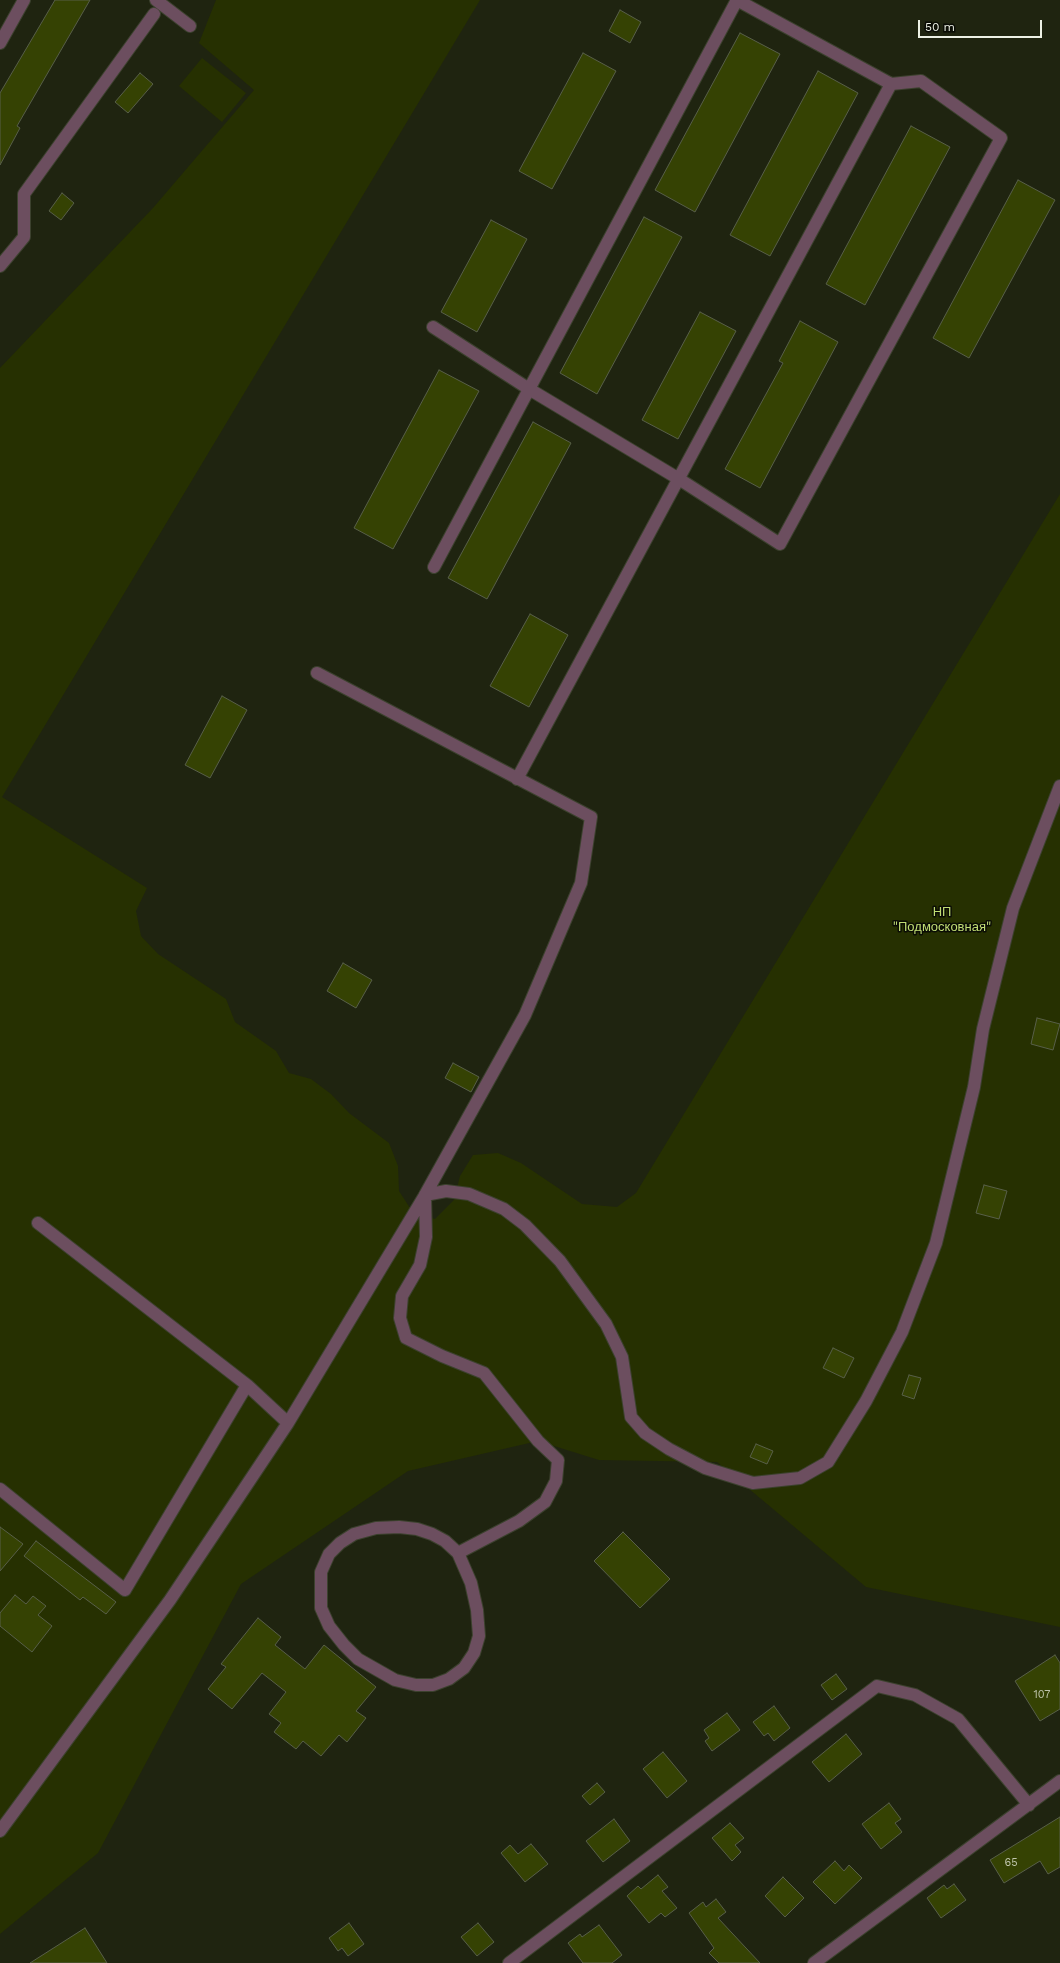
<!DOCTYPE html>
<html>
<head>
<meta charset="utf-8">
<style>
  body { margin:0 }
  #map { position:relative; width:1060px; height:1963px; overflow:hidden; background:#1f2410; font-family:"Work Sans",sans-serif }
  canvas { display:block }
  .scale { position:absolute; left:918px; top:20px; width:124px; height:18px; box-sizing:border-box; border:2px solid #edf1e5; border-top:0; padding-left:5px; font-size:12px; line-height:14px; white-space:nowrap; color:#edf1e5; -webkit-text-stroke:3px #0a0c05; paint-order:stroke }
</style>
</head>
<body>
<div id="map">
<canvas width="1060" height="1963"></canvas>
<div class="scale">50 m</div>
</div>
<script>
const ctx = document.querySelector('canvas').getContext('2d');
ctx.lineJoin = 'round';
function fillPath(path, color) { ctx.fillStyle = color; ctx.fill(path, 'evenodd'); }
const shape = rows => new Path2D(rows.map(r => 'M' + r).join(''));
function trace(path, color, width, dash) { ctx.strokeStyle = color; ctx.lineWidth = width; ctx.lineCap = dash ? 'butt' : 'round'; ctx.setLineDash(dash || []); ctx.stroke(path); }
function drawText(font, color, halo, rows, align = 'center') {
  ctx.font = font + ' "Work Sans",sans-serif'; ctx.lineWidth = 3; ctx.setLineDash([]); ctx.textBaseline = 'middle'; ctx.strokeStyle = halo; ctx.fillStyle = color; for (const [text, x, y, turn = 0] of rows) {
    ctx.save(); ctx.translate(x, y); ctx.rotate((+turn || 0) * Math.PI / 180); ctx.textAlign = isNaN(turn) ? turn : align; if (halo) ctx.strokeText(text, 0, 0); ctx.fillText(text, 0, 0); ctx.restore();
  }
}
const green = shape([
  [216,0,480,0,2,797,147,888,136,911,141,936,158,954,226,999,235,1022,276,1051,289,1073,311,1079,331,1094,349,1113,389,1143,398,1166,399,1191,412,1211,435,1219,454,1200,460,1176,473,1155,498,1153,521,1163,582,1204,617,1207,636,1193,1060,494,1060,1627,866,1587,717,1462,599,1460,538,1441,408,1471,241,1584,98,1853,0,1934,0,368,153,208,254,90,199,43],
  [202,58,246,93,222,122,179,86]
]);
const building = shape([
  [55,0,90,0,17,126,20,128,0,165,0,93,55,0],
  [620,10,641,22,630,43,609,31,620,10],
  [740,33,780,54,695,212,655,190,740,33],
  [583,53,616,71,552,189,519,171,583,53],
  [818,71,858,93,770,256,730,235,818,71],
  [140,73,153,84,128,113,115,102,140,73],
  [911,126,950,147,865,305,826,284,911,126],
  [1018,180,1055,200,969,358,933,338,1018,180],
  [62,193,74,203,61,220,49,211,62,193],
  [644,217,682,237,597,394,560,373,644,217],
  [491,220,527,239,477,332,441,312,491,220],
  [700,312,736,331,678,439,642,420,700,312],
  [800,321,838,342,760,488,725,469,783,363,779,361,800,321],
  [439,370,479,391,393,549,354,528,439,370],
  [533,422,571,443,487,599,448,578,533,422],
  [530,614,568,635,529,707,490,686,530,614],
  [222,696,247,710,210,778,185,765,222,696],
  [343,963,372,980,356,1008,327,991,343,963],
  [1037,1018,1060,1024,1053,1050,1031,1044,1037,1018],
  [453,1063,479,1077,471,1092,445,1078,453,1063],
  [984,1185,1007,1191,999,1219,976,1213,984,1185],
  [833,1348,854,1358,844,1378,823,1368,833,1348],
  [909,1375,921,1378,914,1399,902,1395,909,1375],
  [756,1444,773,1451,767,1464,750,1457,756,1444],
  [0,1527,23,1544,0,1571,0,1527],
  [623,1532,670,1579,640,1608,594,1561,623,1532],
  [36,1541,116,1602,106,1614,83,1597,80,1600,24,1556,36,1541],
  [15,1595,26,1604,33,1596,46,1606,38,1615,52,1626,32,1652,0,1626,0,1613,15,1595],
  [258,1618,281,1637,275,1645,305,1669,324,1645,376,1687,356,1711,366,1718,347,1742,339,1735,321,1756,303,1741,296,1749,274,1732,281,1723,269,1714,286,1692,262,1673,232,1709,208,1689,226,1667,221,1664,258,1618],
  [1055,1655,1060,1663,1060,1709,1040,1721,1015,1681,1055,1655],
  [836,1674,847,1689,832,1700,821,1685,836,1674],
  [774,1706,790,1728,774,1741,768,1733,764,1736,753,1722,774,1706],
  [727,1713,740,1730,712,1751,705,1741,709,1738,704,1730,727,1713],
  [846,1734,862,1754,829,1782,812,1762,846,1734],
  [663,1752,687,1781,667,1798,643,1769,663,1752],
  [597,1783,605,1792,590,1805,582,1796,597,1783],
  [889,1803,901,1819,895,1823,902,1832,881,1849,862,1824,889,1803],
  [1060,1817,1060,1867,1048,1874,1040,1861,1004,1883,990,1860,1060,1817],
  [614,1819,630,1841,603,1862,586,1841,614,1819],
  [730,1823,744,1838,735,1845,741,1852,732,1861,712,1838,730,1823],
  [531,1844,548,1864,525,1882,501,1853,510,1845,518,1854,531,1844],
  [835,1861,844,1871,849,1865,862,1878,835,1904,813,1882,835,1861],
  [658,1875,668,1887,662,1891,677,1908,665,1917,661,1913,649,1923,627,1896,638,1886,641,1889,658,1875],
  [783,1877,804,1898,785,1917,765,1896,783,1877],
  [954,1884,966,1900,941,1918,927,1898,944,1885,947,1889,954,1884],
  [716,1899,726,1912,718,1918,760,1963,719,1963,709,1953,714,1948,689,1913,703,1902,706,1907,716,1899],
  [349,1923,364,1944,348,1956,342,1948,338,1951,329,1938,349,1923],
  [478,1923,494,1942,477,1956,461,1937,478,1923],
  [599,1925,622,1955,612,1963,583,1963,568,1943,580,1934,582,1937,599,1925],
  [85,1928,107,1963,30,1963,85,1928]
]);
const minor = shape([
  [156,0,190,26],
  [0,43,24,0],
  [0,266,24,237,24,194,154,14],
  [433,327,529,389,679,479,780,544,1001,138,921,81,891,84],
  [434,567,737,0,891,84,517,779],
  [38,1223,247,1385,288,1423],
  [0,1489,125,1590,247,1385],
  [399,1527,417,1529,432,1534,445,1541,458,1553,471,1583,477,1610,479,1636,474,1653,464,1668,449,1679,433,1685,416,1685,395,1680,358,1659,344,1645,329,1626,321,1608,321,1572,329,1554,340,1543,354,1534,376,1528,399,1527],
  [458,1553,519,1521,545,1502,556,1481,558,1460,538,1441,484,1373,442,1356,406,1338,400,1318,402,1296,420,1265,426,1237,425,1195,446,1191,469,1194,504,1209,525,1225,560,1261,606,1324,622,1357,631,1417,645,1433,669,1449,705,1468,753,1483,800,1478,828,1462,866,1401,902,1332,936,1243,974,1087,983,1029,1013,908,1060,786],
  [0,1831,170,1600,288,1423,425,1195,525,1015,581,883,591,817,317,673],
  [509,1963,877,1686,915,1695,958,1719,1029,1805],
  [814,1963,1060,1781]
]);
const numberNames = [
  ["107",1042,1695],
  ["65",1011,1863]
];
const parkNames = [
  ["НП",942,912],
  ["\"Подмосковная\"",942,927]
];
fillPath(green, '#263001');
fillPath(building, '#354203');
trace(building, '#585f49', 1);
trace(minor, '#3c412e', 14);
trace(minor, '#6c4e5f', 12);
drawText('11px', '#bfc5ac', null, numberNames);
drawText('13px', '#c1dd74', '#0a0c05', parkNames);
</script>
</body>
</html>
